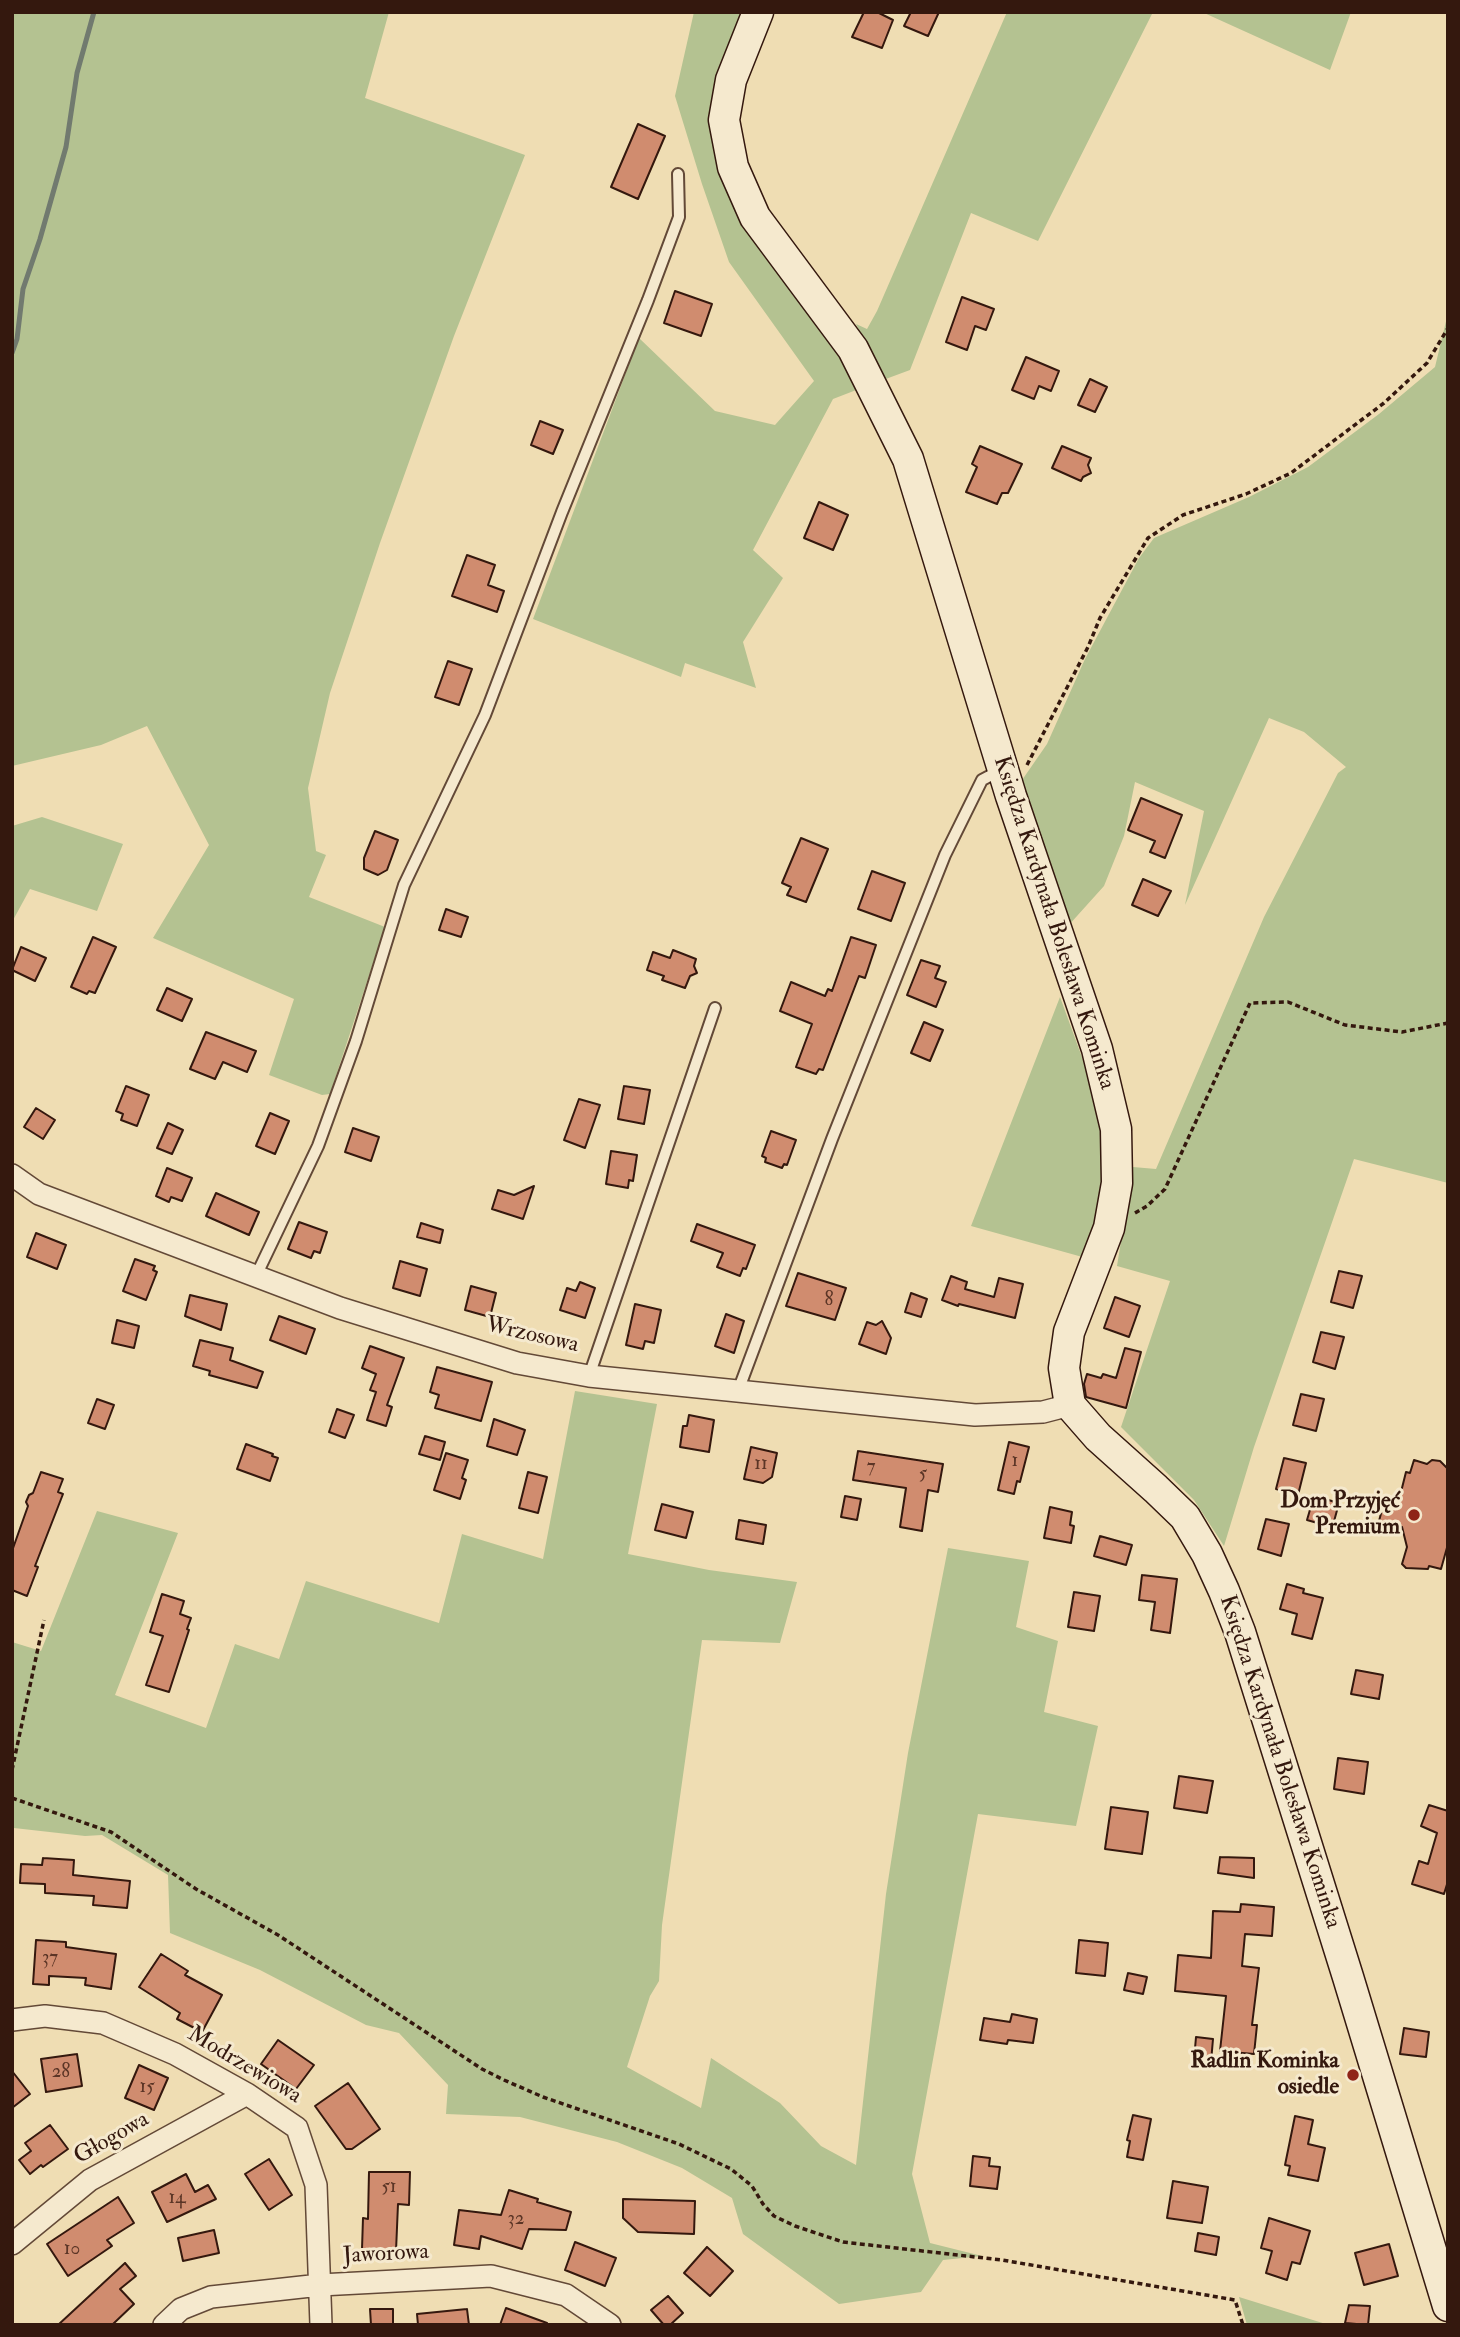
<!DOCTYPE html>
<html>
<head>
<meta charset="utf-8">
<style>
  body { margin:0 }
  #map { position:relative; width:1460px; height:2337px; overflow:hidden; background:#efddb3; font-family:"IM FELL Double Pica",serif }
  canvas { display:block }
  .frame { position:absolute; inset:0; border:14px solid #34180e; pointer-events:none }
</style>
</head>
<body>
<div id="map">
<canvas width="1460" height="2337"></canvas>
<div class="frame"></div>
</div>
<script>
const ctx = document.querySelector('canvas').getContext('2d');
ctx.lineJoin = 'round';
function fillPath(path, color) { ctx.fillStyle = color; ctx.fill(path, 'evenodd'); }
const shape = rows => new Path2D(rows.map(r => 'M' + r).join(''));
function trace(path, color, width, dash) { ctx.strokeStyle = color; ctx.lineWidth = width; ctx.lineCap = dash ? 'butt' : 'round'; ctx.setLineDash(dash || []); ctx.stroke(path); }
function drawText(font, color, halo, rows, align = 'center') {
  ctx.font = font + ' "IM FELL Double Pica",serif'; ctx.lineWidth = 6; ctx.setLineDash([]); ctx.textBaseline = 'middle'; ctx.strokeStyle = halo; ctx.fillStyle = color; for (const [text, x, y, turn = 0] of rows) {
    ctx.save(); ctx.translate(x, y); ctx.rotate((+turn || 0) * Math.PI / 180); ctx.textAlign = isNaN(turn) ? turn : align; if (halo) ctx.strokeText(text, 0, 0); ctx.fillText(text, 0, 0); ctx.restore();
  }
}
const green = shape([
  [12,12,389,12,365,98,525,155,454,336,380,543,330,693,308,788,316,851,326,855,309,897,385,927,330,1094,322,1095,269,1075,294,999,153,938,209,845,147,726,101,745,12,766],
  [694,12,748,12,722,165,864,387,833,399,753,550,783,578,743,642,756,688,685,663,681,677,533,619,639,338,715,411,775,425,814,381,729,262,702,184,675,96],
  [1007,12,1153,12,1038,241,971,213,910,370,883,380,856,324,867,329,877,311],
  [1202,12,1351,12,1330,70],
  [1448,313,1448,1183,1354,1159,1254,1447,1224,1546,1194,1500,1121,1427,1170,1281,1117,1266,1133,1167,1156,1169,1264,917,1338,773,1346,767,1304,732,1269,718,1185,905,1204,811,1135,782,1124,836,1104,886,1059,936,1011,796,1047,744,1085,659,1139,558,1154,538,1249,497,1308,467,1379,414,1435,367],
  [42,817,123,844,97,911,30,889,12,922,12,826],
  [1060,997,1102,1112,1108,1187,1086,1258,971,1226],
  [575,1391,657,1404,628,1554,709,1570,797,1582,780,1643,702,1640,662,1925,659,1981,650,1996,627,2067,701,2108,711,2058,780,2103,821,2146,856,2165,886,1894,908,1753,948,1548,1029,1561,1016,1627,1058,1641,1044,1712,1098,1726,1076,1826,978,1814,912,2174,930,2243,982,2256,943,2260,921,2292,839,2304,743,2234,732,2198,682,2168,617,2142,520,2117,446,2114,448,2085,399,2033,366,2025,260,1970,170,1933,168,1875,102,1835,85,1836,14,1828,12,1835,12,1642,41,1651,97,1511,178,1533,115,1695,206,1728,235,1644,279,1659,306,1581,439,1623,462,1534,543,1559],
  [1239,2297,1329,2325,1247,2325]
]);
const stream = shape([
  [12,353,17,339,23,289,40,239,66,147,77,73,94,12]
]);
const building = shape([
  [864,12,877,12,893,20,882,48,852,37,864,12],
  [911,12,939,12,928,36,904,26,911,12],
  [638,124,665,136,638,199,611,187,638,124],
  [675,291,712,304,701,336,664,323,675,291],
  [962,297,994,309,986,330,975,326,967,350,946,342,962,297],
  [1026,357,1059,371,1051,391,1039,386,1034,399,1012,390,1026,357],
  [1090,379,1107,387,1095,412,1078,405,1090,379],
  [540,421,563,430,553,454,531,445,540,421],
  [980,446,1022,464,1008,493,1002,493,997,504,966,492,977,467,972,464,980,446],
  [1062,446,1091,458,1088,465,1091,473,1083,477,1081,481,1052,468,1062,446],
  [819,502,848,515,833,550,804,538,819,502],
  [467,555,495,565,488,585,504,591,497,612,452,596,467,555],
  [448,661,472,669,459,705,435,697,448,661],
  [1141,798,1182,815,1165,858,1150,852,1155,841,1128,830,1141,798],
  [375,831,398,840,387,870,378,875,364,869,364,858,375,831],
  [801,838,828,849,806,902,787,895,791,887,782,883,801,838],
  [872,871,905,883,891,921,858,909,872,871],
  [1143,879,1171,891,1158,916,1132,905,1143,879],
  [446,909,468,917,461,937,439,930,446,909],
  [93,937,116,947,95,993,89,991,87,994,71,987,93,937],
  [851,937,876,945,865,978,859,976,823,1070,819,1069,816,1074,796,1067,812,1024,780,1011,791,982,825,996,828,989,832,991,851,937],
  [21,947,46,958,35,981,12,970,21,947],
  [673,950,696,959,694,966,697,973,690,976,685,988,662,980,664,976,647,970,653,952,670,958,673,950],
  [921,960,940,966,935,978,946,982,936,1007,907,995,921,960],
  [167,988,192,999,182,1021,157,1010,167,988],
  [924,1022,943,1030,930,1061,911,1053,924,1022],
  [206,1032,256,1051,247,1072,223,1062,215,1079,190,1069,206,1032],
  [126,1086,149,1095,137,1126,121,1120,123,1114,116,1111,126,1086],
  [624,1086,650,1090,644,1124,618,1119,624,1086],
  [579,1099,600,1105,585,1148,564,1140,579,1099],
  [36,1108,55,1120,43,1139,24,1127,36,1108],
  [270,1113,289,1121,275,1154,256,1146,270,1113],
  [168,1123,183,1130,172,1154,157,1148,168,1123],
  [353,1128,379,1137,371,1161,345,1152,353,1128],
  [771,1131,796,1140,787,1165,784,1164,782,1168,765,1162,766,1158,762,1156,771,1131],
  [611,1151,637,1155,633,1181,629,1180,628,1188,606,1184,611,1151],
  [167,1168,192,1178,182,1201,171,1197,169,1202,156,1196,167,1168],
  [534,1186,523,1219,492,1209,498,1190,514,1195,534,1186],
  [216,1193,259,1212,249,1235,206,1216,216,1193],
  [299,1222,327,1232,320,1253,314,1251,311,1258,288,1249,299,1222],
  [421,1223,443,1230,440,1243,417,1237,421,1223],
  [697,1224,755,1245,746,1269,743,1268,740,1276,717,1267,723,1253,691,1241,697,1224],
  [36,1233,66,1245,57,1269,27,1257,36,1233],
  [135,1259,155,1266,153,1270,157,1272,146,1300,123,1291,135,1259],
  [400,1261,427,1269,420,1296,393,1288,400,1261],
  [1339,1271,1362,1276,1353,1308,1331,1302,1339,1271],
  [798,1273,846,1288,835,1320,786,1306,798,1273],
  [951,1276,967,1282,965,1289,994,1297,999,1278,1023,1284,1015,1318,959,1304,958,1306,942,1300,951,1276],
  [580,1282,595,1288,585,1318,560,1310,567,1288,576,1291,580,1282],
  [471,1286,496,1293,490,1317,465,1310,471,1286],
  [911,1293,927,1299,921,1317,905,1312,911,1293],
  [190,1295,227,1304,221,1330,185,1316,190,1295],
  [1115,1297,1140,1306,1129,1337,1104,1328,1115,1297],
  [635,1304,661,1310,654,1343,645,1341,643,1349,626,1345,635,1304],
  [726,1314,744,1321,734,1353,715,1346,726,1314],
  [279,1316,315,1329,306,1354,270,1340,279,1316],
  [117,1320,139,1326,134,1348,112,1343,117,1320],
  [882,1321,891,1338,886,1354,859,1344,867,1322,876,1325,882,1321],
  [1321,1332,1344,1337,1335,1369,1313,1362,1321,1332],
  [200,1340,233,1348,230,1360,263,1372,257,1388,209,1375,210,1371,193,1366,200,1340],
  [370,1346,404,1358,387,1405,392,1407,386,1426,367,1420,376,1392,370,1390,376,1374,362,1368,370,1346],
  [1125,1348,1141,1352,1126,1408,1086,1397,1084,1384,1087,1374,1101,1378,1103,1374,1116,1378,1125,1348],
  [437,1367,492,1382,481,1421,435,1408,439,1395,430,1392,437,1367],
  [1301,1394,1324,1399,1316,1431,1293,1425,1301,1394],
  [97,1399,114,1405,105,1429,88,1423,97,1399],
  [337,1409,354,1415,345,1438,329,1432,337,1409],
  [689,1415,714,1420,709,1452,680,1447,683,1426,687,1426,689,1415],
  [494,1419,525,1430,517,1455,487,1446,494,1419],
  [425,1436,445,1442,440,1460,419,1454,425,1436],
  [1009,1442,1029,1447,1020,1482,1017,1481,1014,1494,998,1490,1009,1442],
  [246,1444,273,1454,272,1456,278,1458,270,1481,237,1469,246,1444],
  [751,1447,777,1453,772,1477,763,1483,744,1479,751,1447],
  [858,1451,943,1464,938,1492,928,1490,922,1531,900,1527,906,1488,853,1480,858,1451],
  [446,1453,468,1460,462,1478,466,1480,460,1499,434,1490,446,1453],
  [1284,1458,1306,1463,1298,1495,1276,1489,1284,1458],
  [1414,1460,1427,1464,1432,1460,1440,1461,1448,1469,1448,1544,1441,1569,1429,1566,1428,1569,1406,1568,1402,1564,1407,1547,1402,1527,1379,1521,1383,1506,1394,1508,1396,1499,1399,1500,1406,1472,1410,1473,1414,1460],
  [41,1472,63,1479,58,1492,63,1494,35,1566,38,1567,27,1596,12,1590,12,1551,28,1506,26,1502,29,1495,33,1493,41,1472],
  [528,1472,547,1477,538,1513,519,1508,528,1472],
  [845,1496,861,1499,857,1520,841,1517,845,1496],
  [1314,1496,1339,1503,1333,1525,1329,1523,1328,1526,1307,1520,1314,1496],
  [662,1504,693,1512,686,1538,655,1530,662,1504],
  [1050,1507,1072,1512,1070,1525,1074,1526,1071,1543,1044,1538,1050,1507],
  [1266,1519,1289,1524,1281,1556,1258,1549,1266,1519],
  [739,1520,766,1525,763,1544,736,1539,739,1520],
  [1100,1536,1132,1545,1126,1565,1094,1556,1100,1536],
  [1142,1575,1177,1579,1170,1633,1151,1630,1155,1602,1139,1600,1142,1575],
  [1287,1584,1304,1589,1303,1593,1323,1598,1312,1639,1292,1634,1297,1614,1280,1609,1287,1584],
  [1074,1592,1100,1596,1094,1631,1068,1627,1074,1592],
  [162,1594,184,1601,180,1614,191,1618,187,1629,189,1630,169,1692,146,1685,163,1636,150,1632,162,1594],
  [1356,1670,1383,1675,1379,1699,1351,1694,1356,1670],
  [1338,1758,1368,1762,1364,1794,1334,1789,1338,1758],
  [1179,1776,1213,1781,1207,1813,1174,1808,1179,1776],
  [1429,1805,1448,1811,1448,1881,1444,1894,1412,1884,1419,1861,1428,1864,1437,1833,1421,1826,1429,1805],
  [1111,1807,1148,1812,1142,1854,1105,1849,1111,1807],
  [1220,1857,1254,1858,1254,1878,1218,1873,1220,1857],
  [43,1858,74,1860,73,1875,130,1881,127,1908,93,1905,94,1896,45,1893,45,1884,20,1883,21,1864,42,1865,43,1858],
  [1241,1904,1274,1907,1272,1936,1245,1934,1242,1966,1259,1968,1252,2025,1257,2025,1254,2054,1220,2051,1226,1996,1175,1991,1178,1955,1211,1958,1213,1911,1240,1912,1241,1904],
  [36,1940,66,1942,66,1947,116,1954,111,1989,85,1985,86,1978,49,1976,49,1985,33,1984,36,1940],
  [1079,1940,1108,1943,1105,1976,1076,1973,1079,1940],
  [161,1954,188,1971,185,1975,222,1995,202,2032,177,2019,180,2013,139,1987,161,1954],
  [1128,1973,1147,1977,1143,1994,1124,1990,1128,1973],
  [1012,2014,1037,2019,1033,2043,1008,2040,1007,2044,980,2040,984,2018,1010,2022,1012,2014],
  [1404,2028,1429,2032,1426,2057,1400,2054,1404,2028],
  [1196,2037,1213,2039,1211,2062,1194,2060,1196,2037],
  [278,2040,314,2065,296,2089,261,2064,278,2040],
  [77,2054,82,2086,46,2092,41,2059,77,2054],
  [139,2065,168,2078,154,2110,125,2098,139,2065],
  [12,2071,30,2094,12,2108,12,2071],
  [348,2083,380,2129,352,2149,346,2149,315,2106,348,2083],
  [1133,2115,1151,2119,1143,2160,1127,2157,1130,2141,1127,2140,1133,2115],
  [1295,2116,1313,2120,1308,2144,1325,2148,1318,2181,1288,2175,1290,2166,1285,2165,1295,2116],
  [50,2125,68,2149,43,2167,41,2165,30,2174,19,2160,31,2151,25,2143,50,2125],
  [973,2156,990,2158,989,2166,1000,2167,997,2189,970,2186,973,2156],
  [269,2159,292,2195,269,2210,245,2174,269,2159],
  [369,2172,410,2172,409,2205,398,2204,396,2251,362,2249,363,2218,368,2219,369,2172],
  [186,2174,195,2192,208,2185,216,2199,167,2222,152,2192,186,2174],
  [1173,2181,1208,2187,1202,2223,1167,2218,1173,2181],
  [509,2190,538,2199,537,2202,571,2212,566,2230,529,2229,522,2249,481,2236,479,2249,454,2245,459,2210,501,2215,509,2190],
  [118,2197,134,2223,107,2240,112,2246,68,2276,47,2244,118,2197],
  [623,2199,695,2201,694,2234,638,2232,623,2218,623,2199],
  [1269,2218,1310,2231,1300,2264,1292,2262,1287,2280,1266,2273,1272,2251,1261,2248,1269,2218],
  [214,2230,219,2253,183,2261,178,2238,214,2230],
  [1198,2233,1219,2237,1216,2255,1195,2251,1198,2233],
  [575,2242,616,2258,605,2286,565,2270,575,2242],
  [1389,2244,1398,2276,1364,2285,1355,2253,1389,2244],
  [707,2247,733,2271,710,2296,684,2273,707,2247],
  [125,2263,136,2276,120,2289,134,2304,112,2325,58,2325,125,2263],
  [668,2296,683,2313,670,2325,664,2325,651,2310,668,2296],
  [1349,2305,1370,2306,1368,2325,1345,2323,1349,2305],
  [506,2308,547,2323,547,2325,500,2325,506,2308],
  [370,2309,393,2309,393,2325,371,2325,370,2309],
  [467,2309,469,2325,418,2325,417,2314,467,2309]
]);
const path = shape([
  [1027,765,1088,647,1100,618,1148,538,1183,515,1246,494,1291,473,1384,403,1427,363,1448,328],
  [1135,1213,1147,1206,1165,1189,1250,1003,1288,1002,1345,1025,1402,1032,1448,1023],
  [12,1770,44,1620],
  [12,1798,111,1832,196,1889,278,1935,482,2069,504,2080,543,2097,679,2144,731,2169,752,2186,763,2204,774,2216,795,2226,843,2242,1002,2260,1235,2300,1243,2325]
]);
const lane = shape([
  [256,1276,318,1146,356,1041,404,885,485,715,562,512,648,300,679,217,678,174],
  [589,1376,715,1008],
  [738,1391,832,1139,945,855,982,780,1001,770]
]);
const street = shape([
  [12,1175,39,1194,340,1308,517,1363,589,1376,975,1415,1043,1412,1070,1405],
  [12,2020,45,2016,103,2023,175,2054,247,2094,297,2128,316,2185,321,2325],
  [12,2244,90,2180,247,2094],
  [164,2325,181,2309,211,2297,320,2285,491,2276,566,2295,610,2325]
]);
const secondary = shape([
  [758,12,731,80,724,120,733,167,755,217,853,349,908,459,1011,796,1097,1049,1116,1129,1117,1183,1109,1228,1069,1332,1064,1368,1070,1405,1098,1437,1156,1489,1185,1517,1207,1554,1224,1591,1240,1632,1348,1977,1448,2306]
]);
const markers = [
  [1414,1515,7,"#8f2418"],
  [1353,2075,7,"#8f2418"]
];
const numberNames = [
  ["8",829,1301],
  ["1",1015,1462],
  ["11",761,1465],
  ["7",871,1468],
  ["5",923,1475],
  ["37",50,1959],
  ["28",61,2073],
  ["15",147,2088],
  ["51",389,2188],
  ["14",177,2199],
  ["32",516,2220],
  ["10",72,2250]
];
const streetNames = [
  ["Księdza Kardynała Bolesława Kominka",1053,923,72],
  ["Wrzosowa",532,1336,13],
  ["Księdza Kardynała Bolesława Kominka",1279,1762,72],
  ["Modrzewiowa",244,2066,31],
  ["Głogowa",112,2139,-30],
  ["Jaworowa",386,2255,-3]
];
const poiNames = [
  ["Dom Przyjęć",1400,1502],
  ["Premium",1400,1528],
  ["Radlin Kominka",1339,2062],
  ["osiedle",1339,2088]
];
fillPath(green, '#b4c291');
trace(stream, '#717a6f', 5);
fillPath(building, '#d08c6f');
trace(building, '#34180e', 2);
trace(lane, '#634937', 14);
trace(street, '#634937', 24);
trace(secondary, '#34180e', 33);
trace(path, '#34180e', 3.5, [5, 3.5]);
trace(lane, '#f5e9ce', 10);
trace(street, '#f5e9ce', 21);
trace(secondary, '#f5e9ce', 30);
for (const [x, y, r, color] of markers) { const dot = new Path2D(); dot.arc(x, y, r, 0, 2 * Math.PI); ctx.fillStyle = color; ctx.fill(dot); trace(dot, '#f5e9ce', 2.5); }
drawText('19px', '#5b3526', null, numberNames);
drawText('23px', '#34180e', '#f5e9ce', streetNames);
drawText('bold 23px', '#34180e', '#f5e9ce', poiNames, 'right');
</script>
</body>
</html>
